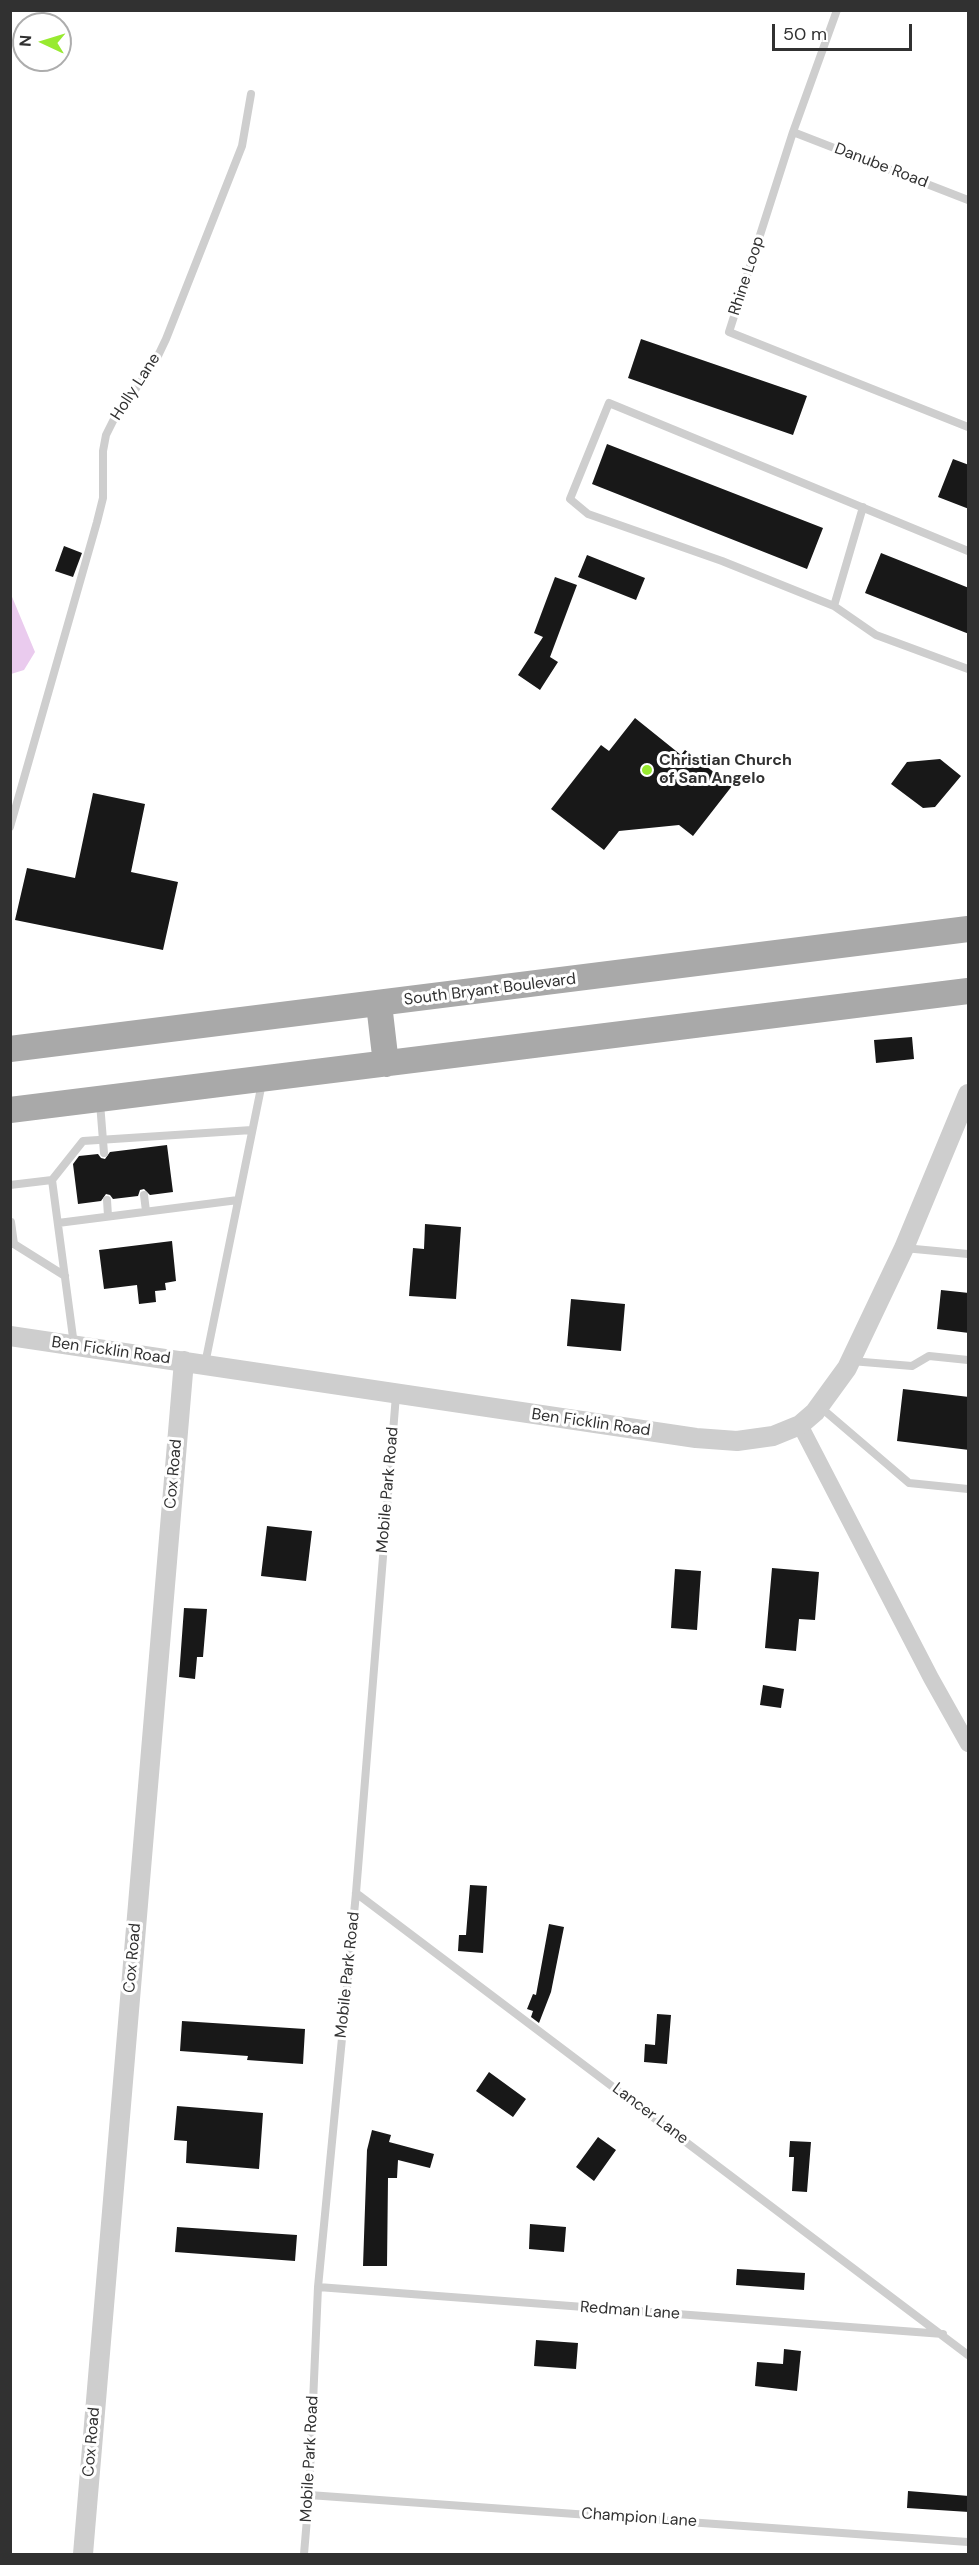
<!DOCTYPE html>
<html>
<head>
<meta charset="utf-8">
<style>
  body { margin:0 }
  #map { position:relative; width:979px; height:2565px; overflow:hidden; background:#fff; font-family:"DM Sans",sans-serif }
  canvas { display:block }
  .frame { position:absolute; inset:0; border:12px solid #313131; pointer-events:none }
  .north { position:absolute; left:12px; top:12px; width:60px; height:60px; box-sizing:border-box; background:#fff; border:2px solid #adadad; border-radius:50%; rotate:274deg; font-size:16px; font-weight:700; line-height:24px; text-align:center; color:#313131 }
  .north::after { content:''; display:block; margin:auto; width:21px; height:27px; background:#98ea30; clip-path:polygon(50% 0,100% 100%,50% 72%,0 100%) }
  .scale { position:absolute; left:772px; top:24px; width:140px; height:27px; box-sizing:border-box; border:3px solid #313131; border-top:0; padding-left:8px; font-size:18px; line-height:21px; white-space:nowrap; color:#313131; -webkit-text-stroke:4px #fff; paint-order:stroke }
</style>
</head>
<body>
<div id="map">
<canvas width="979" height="2565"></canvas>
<div class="frame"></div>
<div class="north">N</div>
<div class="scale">50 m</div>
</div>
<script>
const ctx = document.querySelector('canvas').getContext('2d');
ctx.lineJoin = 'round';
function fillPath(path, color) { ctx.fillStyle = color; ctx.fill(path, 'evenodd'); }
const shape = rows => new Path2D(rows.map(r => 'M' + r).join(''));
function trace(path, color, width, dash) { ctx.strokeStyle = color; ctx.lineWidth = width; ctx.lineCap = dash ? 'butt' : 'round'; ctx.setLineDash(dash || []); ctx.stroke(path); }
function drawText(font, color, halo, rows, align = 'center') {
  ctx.font = font + ' "DM Sans",sans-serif'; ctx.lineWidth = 6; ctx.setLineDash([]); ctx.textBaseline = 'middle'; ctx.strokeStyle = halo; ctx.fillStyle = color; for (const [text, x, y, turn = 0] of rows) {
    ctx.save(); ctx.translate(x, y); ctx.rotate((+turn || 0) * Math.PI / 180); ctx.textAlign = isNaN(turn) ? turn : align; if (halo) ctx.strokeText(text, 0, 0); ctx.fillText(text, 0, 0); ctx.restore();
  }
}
const water = shape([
  [10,592,35,652,24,670,11,674]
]);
const building = shape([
  [641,339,807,396,793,435,628,378],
  [607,444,823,528,807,569,592,484],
  [953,459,969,465,969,509,938,497],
  [64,546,82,553,73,577,55,571],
  [881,553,969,588,969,634,865,593],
  [587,555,645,578,636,600,578,577],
  [555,577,577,585,550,657,558,662,540,690,518,675,543,637,534,633],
  [635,718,681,755,685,750,732,786,693,836,679,825,619,831,604,850,551,809,601,745,609,751],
  [940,759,961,776,935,807,923,808,891,784,907,762],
  [93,793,145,804,131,872,178,882,163,950,15,920,27,868,75,878],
  [912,1037,914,1059,876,1063,874,1040],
  [167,1145,173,1192,150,1195,144,1189,140,1190,138,1196,113,1199,110,1195,106,1194,101,1201,78,1204,73,1164,79,1156,98,1154,101,1158,105,1159,110,1152],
  [425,1224,461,1227,456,1299,409,1296,413,1248,424,1249],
  [172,1241,176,1281,165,1283,166,1290,155,1291,156,1302,139,1304,137,1285,104,1289,99,1250],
  [941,1290,969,1293,969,1333,937,1329],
  [571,1299,625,1304,621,1351,567,1346],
  [903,1389,969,1397,969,1450,897,1441],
  [267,1526,312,1531,306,1581,261,1576],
  [772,1568,819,1572,815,1620,799,1619,796,1651,765,1648],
  [675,1569,701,1571,697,1630,671,1628],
  [184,1608,207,1609,203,1657,197,1657,195,1679,179,1677],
  [763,1685,784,1689,781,1708,760,1705],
  [470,1885,487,1886,483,1953,458,1951,459,1935,466,1935],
  [549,1924,564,1927,551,1992,539,2023,531,2017,533,2011,527,2009,533,1994,536,1995],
  [657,2014,671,2015,667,2064,644,2062,645,2044,655,2045],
  [182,2021,305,2029,303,2064,247,2060,248,2056,180,2051],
  [489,2072,526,2099,513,2117,476,2091],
  [177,2106,263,2113,259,2169,186,2163,187,2141,174,2140],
  [372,2130,391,2135,389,2142,434,2154,430,2168,398,2160,397,2178,388,2178,387,2266,363,2266,367,2150],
  [598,2137,616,2150,594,2181,576,2167],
  [790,2141,811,2142,807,2192,792,2191,794,2157,789,2157],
  [530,2224,566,2227,564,2252,529,2249],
  [177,2227,297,2235,295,2261,175,2252],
  [737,2269,805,2273,804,2290,736,2285],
  [536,2340,578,2343,576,2369,534,2366],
  [784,2349,801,2351,797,2391,755,2386,757,2362,783,2364],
  [908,2491,969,2496,969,2512,907,2508]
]);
const service = shape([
  [837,10,793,132,729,332,968,427],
  [793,132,968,200],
  [968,551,609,403,570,499,588,514,722,561,834,606,876,635,968,669],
  [834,606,863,507],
  [10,827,97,522,103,498,103,451,106,435,113,421,156,360,166,339,242,146,251,94],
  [100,1103,104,1153],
  [52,1180,83,1141,252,1130],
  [10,1185,52,1180,74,1345],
  [144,1195,146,1211],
  [107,1200,108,1216],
  [11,1222,14,1244],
  [58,1223,238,1200],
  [10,1244,14,1244,65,1276],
  [904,1248,968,1254],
  [851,1361,912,1366,929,1356,968,1360],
  [205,1364,262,1083],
  [819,1406,909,1483,968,1489],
  [356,1893,968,2355],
  [318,2287,943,2334],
  [309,2495,968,2542],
  [304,2554,309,2495,318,2287,356,1893,396,1395]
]);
const minor = shape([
  [800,1425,931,1678,968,1744]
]);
const tertiary = shape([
  [10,1336,696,1438,737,1441,773,1436,800,1425,815,1412,847,1368,904,1248,968,1094],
  [83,2554,184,1361]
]);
const primary = shape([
  [379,1004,386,1064],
  [10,1049,968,929],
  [10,1110,968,991]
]);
const markers = [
  [647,770,6,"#98ea30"]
];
const streetNames = [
  ["Danube Road",881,166,21],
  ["Rhine Loop",747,276,-72],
  ["Holly Lane",136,387,-57],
  ["South Bryant Boulevard",490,990,-7],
  ["Ben Ficklin Road",111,1351,8],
  ["Ben Ficklin Road",591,1423,8],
  ["Cox Road",174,1474,-85],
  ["Mobile Park Road",388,1490,-85],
  ["Cox Road",133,1958,-85],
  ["Mobile Park Road",348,1975,-84],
  ["Lancer Lane",650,2114,37],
  ["Redman Lane",630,2311,4],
  ["Cox Road",92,2442,-85],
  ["Mobile Park Road",310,2459,-87],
  ["Champion Lane",639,2518,4]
];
const poiNames = [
  ["Christian Church",659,761],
  ["of San Angelo",659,779]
];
fillPath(water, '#eacbee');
fillPath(building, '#181818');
trace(service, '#cecece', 8);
trace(minor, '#cecece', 16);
trace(tertiary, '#cecece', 20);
trace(primary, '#a9a9a9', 26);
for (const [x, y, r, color] of markers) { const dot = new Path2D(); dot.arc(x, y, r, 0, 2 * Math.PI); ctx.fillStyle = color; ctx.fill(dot); trace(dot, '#fff', 2); }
drawText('16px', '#313131', '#fff', streetNames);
drawText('bold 16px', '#313131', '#fff', poiNames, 'left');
</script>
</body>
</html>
